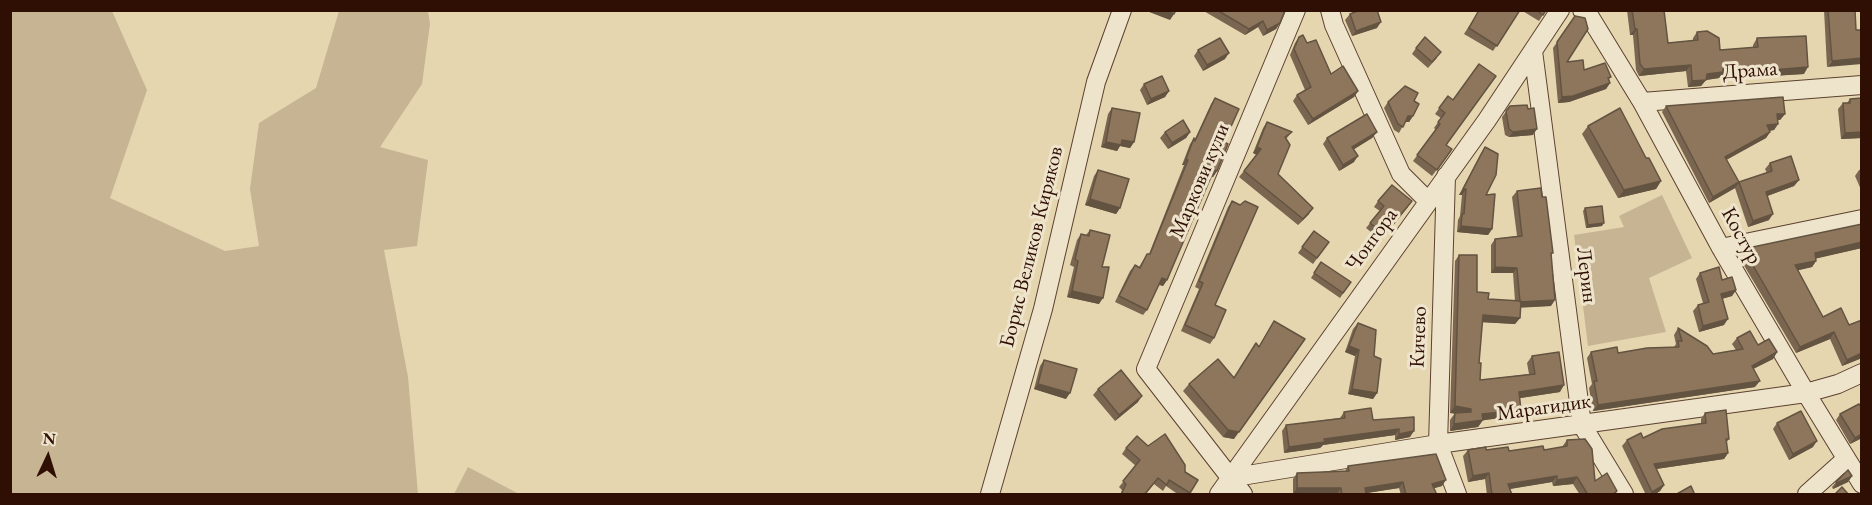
<!DOCTYPE html>
<html>
<head>
<meta charset="utf-8">
<style>
  body { margin:0 }
  #map { position:relative; width:1872px; height:505px; overflow:hidden; background:#e5d6b0; font-family:"EB Garamond",serif }
  canvas { display:block }
  .frame { position:absolute; inset:0; border:12px solid #2f0f04; pointer-events:none }
  .north { position:absolute; left:18px; top:427px; width:60px; height:60px; -webkit-text-stroke:4px #eee4cc; paint-order:stroke; rotate:4deg; font-size:16px; font-weight:700; line-height:24px; text-align:center; color:#2f0f04 }
  .north::after { content:''; display:block; margin:auto; width:21px; height:27px; background:#2f0f04; clip-path:polygon(50% 0,100% 100%,50% 72%,0 100%) }
</style>
</head>
<body>
<div id="map">
<canvas width="1872" height="505"></canvas>
<div class="frame"></div>
<div class="north">N</div>
</div>
<script>
const ctx = document.querySelector('canvas').getContext('2d');
ctx.lineJoin = 'round';
function fillPath(path, color) { ctx.fillStyle = color; ctx.fill(path, 'evenodd'); }
const shape = rows => new Path2D(rows.map(r => 'M' + r).join(''));
function trace(path, color, width, dash) { ctx.strokeStyle = color; ctx.lineWidth = width; ctx.lineCap = dash ? 'butt' : 'round'; ctx.setLineDash(dash || []); ctx.stroke(path); }
function drawText(font, color, halo, rows, align = 'center') {
  ctx.font = font + ' "EB Garamond",serif'; ctx.lineWidth = 6; ctx.setLineDash([]); ctx.textBaseline = 'middle'; ctx.strokeStyle = halo; ctx.fillStyle = color; for (const [text, x, y, turn = 0] of rows) {
    ctx.save(); ctx.translate(x, y); ctx.rotate((+turn || 0) * Math.PI / 180); ctx.textAlign = isNaN(turn) ? turn : align; if (halo) ctx.strokeText(text, 0, 0); ctx.fillText(text, 0, 0); ctx.restore();
  }
}
const green = shape([
  [10,11,112,11,147,90,110,198,225,251,259,246,250,189,259,123,316,88,339,11,428,11,430,24,422,84,380,147,428,160,417,246,384,250,408,377,418,494,11,494],
  [1662,195,1692,258,1649,278,1666,332,1588,346,1574,235,1624,227,1619,216],
  [468,467,519,494,454,494]
]);
const street = shape([
  [1330,10,1334,25,1401,174,1428,201],
  [1582,10,1590,17,1642,102,1721,248,1806,393,1862,484],
  [1533,51,1582,425,1624,494],
  [1642,102,1862,85],
  [1446,176,1438,444,1457,494],
  [1721,248,1862,219],
  [1229,478,1438,444,1806,393,1838,384,1862,373],
  [990,494,1043,309,1096,82,1122,10],
  [1219,494,1487,120,1560,10],
  [1243,494,1146,369,1296,10],
  [1807,494,1846,459]
]);
const wall = shape([
  [1202,10,1259,11,1280,23,1276,29,1263,36,1258,27,1245,35],
  [1479,10,1520,10,1493,51,1464,34],
  [1521,10,1546,10,1539,21],
  [1627,10,1664,10,1668,43,1693,41,1693,38,1697,32,1720,50,1753,48,1753,45,1757,38,1804,74,1755,77,1755,73,1721,75,1719,78,1706,80,1701,86,1688,87,1686,71,1639,76,1636,70,1633,35,1630,35],
  [1824,10,1855,10,1856,30,1827,67],
  [1350,14,1377,28,1352,36,1345,20],
  [1575,16,1567,62,1584,70,1611,77,1609,79,1610,83,1606,89,1569,102,1558,103,1553,48],
  [1299,37,1307,43,1331,74,1358,91,1354,97,1308,125,1293,101,1297,95,1305,90,1290,55,1295,43],
  [1416,48,1437,58,1428,68,1412,54],
  [1198,50,1225,59,1203,71,1194,56],
  [1144,84,1169,91,1165,97,1147,105,1140,90],
  [1448,96,1446,145,1452,149,1432,176,1413,161,1436,130,1434,128,1441,118,1435,114],
  [1215,98,1224,142,1217,171,1213,177,1211,176,1167,280,1163,286,1159,285,1147,310,1143,315,1115,302,1130,271,1135,265,1139,267,1147,254,1149,254,1184,165,1182,165,1190,144,1194,138,1195,139,1211,104],
  [1862,98,1862,138,1841,139,1838,109,1843,103,1847,103,1850,99],
  [1414,101,1413,116,1409,122,1405,122,1399,133,1394,130,1384,108,1388,102],
  [1510,106,1533,135,1509,137,1505,135,1502,117],
  [1666,106,1785,114,1780,120,1777,120,1778,124,1774,130,1770,131,1770,132,1766,138,1726,159,1739,182,1767,173,1765,169,1770,163,1799,180,1794,186,1767,196,1769,220,1748,227,1735,188,1709,203,1662,112],
  [1112,108,1134,142,1130,148,1120,146,1117,151,1101,147,1108,114],
  [1267,122,1292,132,1286,139,1278,174,1309,214,1298,225,1239,177,1257,155,1253,153,1263,128],
  [1588,126,1646,158,1661,181,1656,189,1618,198,1582,134],
  [1165,132,1190,132,1186,138,1168,149,1160,138],
  [1377,132,1372,138,1354,149,1354,162,1339,171,1323,144,1327,138],
  [1485,147,1486,195,1492,229,1488,235,1457,232,1458,220,1460,216,1462,195,1459,195,1481,153],
  [1862,169,1862,192,1855,176,1859,170],
  [1098,170,1120,208,1116,214,1085,205,1094,176],
  [1517,191,1553,253,1551,255,1551,306,1520,307,1520,318,1515,324,1482,322,1479,363,1480,380,1529,374,1527,363,1532,356,1560,392,1520,398,1516,416,1483,420,1478,427,1450,431,1450,420,1455,413,1450,413,1455,261,1459,255,1477,292,1488,299,1515,301,1513,273,1491,273,1491,245,1495,239,1517,236,1512,197],
  [1232,201,1215,305,1214,338,1210,344,1181,331,1199,289,1195,287,1228,207],
  [1378,201,1408,207,1381,240,1366,228,1380,211,1374,207],
  [1585,208,1602,226,1586,228,1583,211],
  [1090,230,1102,267,1099,304,1067,297,1074,267,1070,265,1077,240,1081,234,1086,235],
  [1314,231,1329,242,1313,264,1298,253],
  [1748,248,1862,248,1816,258,1816,261,1812,267,1798,270,1823,317,1849,325,1862,320,1862,358,1842,366,1830,339,1796,353,1742,262,1744,255],
  [1321,262,1351,282,1340,298,1311,278],
  [1700,273,1722,280,1736,290,1732,296,1722,299,1724,325,1699,332,1693,311,1698,305,1703,303,1696,279],
  [1274,321,1234,439,1223,437,1183,391,1189,384,1234,378,1259,346],
  [1358,323,1374,356,1377,393,1373,399,1348,394,1355,356,1345,352,1353,329],
  [1678,328,1713,354,1736,350,1732,344,1737,338,1777,352,1773,359,1753,369,1755,387,1593,411,1589,388,1592,384,1587,358,1591,352,1618,353,1674,347,1676,344,1674,335],
  [1044,360,1066,399,1034,389,1040,366],
  [1098,389,1138,402,1115,421,1093,395],
  [1862,408,1862,438,1850,444,1836,420,1840,414],
  [1344,412,1373,420,1414,417,1410,437,1395,440,1395,435,1323,445,1320,448,1284,453,1282,431,1286,425,1340,418],
  [1705,413,1729,439,1726,443,1728,453,1724,459,1656,469,1664,485,1660,491,1654,495,1646,495,1622,446,1627,440,1643,438,1701,423,1701,419],
  [1777,423,1813,447,1789,460,1773,429],
  [1567,440,1595,481,1617,491,1615,495,1580,495,1573,484,1553,486,1552,482,1510,489,1512,495,1487,495,1485,479,1468,482,1463,456,1468,450,1509,451,1544,450,1562,447],
  [1148,446,1198,480,1188,495,1179,495,1166,486,1163,491,1154,484,1145,495,1120,495,1122,490,1119,487,1136,466,1122,454,1126,448],
  [1348,466,1442,486,1434,488,1437,495,1401,495,1399,488,1366,493,1366,495,1293,494,1293,479,1297,473,1345,471],
  [1852,476,1848,482,1833,489,1832,487,1836,482]
]);
const shadedWall = shape([
  [1144,10,1164,10,1174,14,1170,20],
  [1263,21,1258,27,1245,35,1249,29],
  [1381,22,1377,28,1352,36,1356,31],
  [1280,23,1276,29,1263,36,1267,30],
  [1635,29,1637,29,1633,35,1630,35],
  [1229,53,1225,59,1203,71,1207,65],
  [1862,58,1862,64,1827,67,1832,61],
  [1691,65,1686,71,1639,76,1644,69],
  [1759,66,1755,73,1721,75,1719,78,1706,80,1701,86,1688,87,1692,81,1707,74,1723,69],
  [1808,67,1804,74,1755,77,1759,71],
  [1610,83,1606,89,1569,102,1558,103,1562,97],
  [1169,91,1165,97,1147,105,1151,99],
  [1358,91,1354,97,1308,125,1313,119],
  [1777,114,1785,114,1780,120,1773,120],
  [1408,116,1413,116,1409,122,1404,122],
  [1778,124,1774,130,1763,131,1767,125],
  [1537,129,1533,135,1509,137,1513,132],
  [1190,132,1186,138,1168,149,1172,143],
  [1377,132,1372,138,1348,153,1352,147],
  [1770,132,1766,138,1721,163,1725,157],
  [1862,132,1862,138,1841,139,1845,133],
  [1122,140,1134,142,1130,148,1120,146,1117,151,1101,147,1106,142],
  [1257,147,1261,149,1257,155,1253,153],
  [1358,156,1354,162,1339,171,1343,165],
  [1186,159,1188,160,1184,165,1182,165],
  [1214,170,1217,171,1213,177,1209,176],
  [1799,180,1794,186,1762,198,1766,192],
  [1661,181,1656,189,1618,198,1624,190],
  [1739,182,1735,188,1709,203,1713,197],
  [1463,189,1466,189,1462,195,1459,195],
  [1090,199,1120,208,1116,214,1085,205],
  [1313,208,1309,214,1298,225,1303,219],
  [1773,214,1769,220,1748,227,1753,221],
  [1604,223,1602,226,1586,228,1588,225],
  [1461,226,1492,229,1488,235,1457,232],
  [1862,242,1862,248,1810,260,1815,253],
  [1816,261,1812,267,1791,272,1795,265],
  [1495,267,1517,268,1513,273,1491,273],
  [1162,278,1167,280,1163,286,1158,284],
  [1736,290,1732,296,1717,300,1721,294],
  [1072,291,1103,298,1099,304,1067,297],
  [1555,300,1551,306,1516,308,1520,302],
  [1483,315,1520,318,1515,324,1478,322],
  [1728,319,1724,325,1699,332,1703,326],
  [1834,332,1830,339,1796,353,1800,347],
  [1349,346,1359,350,1355,356,1345,352],
  [1300,347,1234,439,1223,437,1228,430],
  [1777,352,1773,359,1747,372,1752,366],
  [1862,353,1862,358,1842,366,1847,360],
  [1760,381,1755,387,1593,411,1598,405],
  [1038,384,1070,393,1066,399,1034,389],
  [1564,385,1560,392,1514,399,1519,392],
  [1352,389,1377,393,1373,399,1348,394],
  [1142,396,1138,402,1115,421,1119,415],
  [1455,406,1471,409,1467,416,1450,413],
  [1521,410,1516,416,1478,421,1482,414],
  [1483,420,1478,427,1450,431,1454,424],
  [1399,429,1395,435,1323,445,1320,448,1284,453,1289,447,1324,439],
  [1414,431,1410,437,1395,440,1399,434],
  [1862,434,1862,438,1850,444,1855,438],
  [1817,441,1813,447,1789,460,1793,454],
  [1728,453,1724,459,1649,470,1654,464],
  [1489,473,1485,479,1468,482,1473,476],
  [1557,476,1552,482,1503,490,1508,484],
  [1852,476,1848,482,1833,489,1837,483],
  [1577,477,1573,484,1553,486,1557,480],
  [1446,480,1442,486,1428,490,1432,484],
  [1403,482,1399,488,1361,494,1365,488],
  [1664,485,1660,491,1654,495,1650,495,1652,492],
  [1297,488,1341,488,1337,494,1293,494]
]);
const building = shape([
  [1164,10,1176,10,1174,14,1164,10],
  [1217,10,1283,10,1284,13,1280,23,1267,30,1263,21,1249,29,1217,10],
  [1360,10,1377,10,1381,22,1356,31,1350,14,1360,10],
  [1479,10,1520,10,1497,46,1469,28,1479,10],
  [1536,10,1546,10,1543,15,1536,10],
  [1632,10,1664,10,1668,43,1698,40,1697,32,1707,31,1719,38,1720,50,1758,47,1757,38,1806,36,1808,67,1759,71,1759,66,1723,69,1723,72,1707,74,1706,80,1692,81,1691,65,1644,69,1640,64,1637,29,1635,29,1632,10],
  [1828,10,1855,10,1856,30,1862,30,1862,58,1832,61,1828,10],
  [1575,16,1585,18,1588,29,1567,62,1583,60,1584,70,1605,63,1611,77,1608,78,1610,83,1573,96,1562,97,1557,42,1575,16],
  [1303,35,1307,43,1316,40,1331,74,1343,66,1358,91,1313,119,1297,95,1311,87,1294,49,1299,37,1303,35],
  [1425,37,1441,52,1432,62,1416,48,1425,37],
  [1220,38,1229,53,1207,65,1198,50,1220,38],
  [1479,64,1496,76,1446,145,1452,149,1437,170,1417,155,1440,124,1438,122,1445,113,1439,108,1448,96,1453,100,1479,64],
  [1162,76,1169,91,1151,99,1144,84,1162,76],
  [1405,86,1418,93,1414,101,1419,104,1413,116,1408,116,1403,127,1398,124,1388,102,1405,86],
  [1783,97,1785,114,1777,114,1778,124,1767,125,1770,132,1725,157,1739,182,1713,197,1666,106,1783,97],
  [1215,98,1239,109,1224,142,1228,144,1217,171,1214,170,1167,280,1162,278,1147,310,1119,296,1135,265,1140,268,1147,254,1150,254,1188,160,1186,159,1194,138,1195,141,1215,98],
  [1862,98,1862,132,1845,133,1843,103,1850,103,1850,99,1862,98],
  [1527,105,1528,109,1534,108,1537,129,1513,132,1509,129,1506,111,1510,106,1527,105],
  [1112,108,1140,113,1134,142,1122,140,1121,145,1106,142,1112,108],
  [1620,108,1646,158,1649,158,1661,181,1624,190,1588,126,1620,108],
  [1367,114,1377,132,1352,147,1358,156,1343,165,1327,138,1367,114],
  [1183,120,1190,132,1172,143,1165,132,1183,120],
  [1267,122,1292,132,1285,137,1290,145,1278,174,1313,208,1303,219,1244,171,1261,149,1257,147,1267,122],
  [1485,147,1498,154,1496,175,1486,195,1495,194,1492,229,1461,226,1462,214,1464,214,1466,189,1463,189,1485,147],
  [1791,156,1799,180,1766,192,1773,214,1753,221,1739,182,1772,171,1770,163,1791,156],
  [1098,170,1129,179,1120,208,1090,199,1098,170],
  [1392,185,1412,201,1385,234,1370,223,1384,206,1378,201,1392,185],
  [1541,188,1542,197,1546,197,1553,253,1551,253,1555,300,1520,302,1517,268,1495,267,1495,239,1522,236,1517,191,1541,188],
  [1232,201,1240,205,1245,201,1258,207,1215,305,1226,310,1214,338,1185,325,1203,283,1199,281,1232,201],
  [1602,206,1604,223,1588,225,1585,208,1602,206],
  [1862,224,1862,242,1815,253,1816,261,1795,265,1823,317,1841,308,1849,325,1862,320,1862,353,1847,360,1834,332,1800,347,1747,255,1748,248,1862,224],
  [1090,230,1110,235,1102,267,1109,267,1103,298,1072,291,1078,261,1075,259,1081,234,1089,236,1090,230],
  [1314,231,1329,242,1317,258,1302,247,1314,231],
  [1459,255,1477,255,1477,292,1489,293,1488,299,1521,301,1520,318,1483,315,1479,363,1481,363,1480,380,1535,374,1532,356,1559,352,1564,385,1519,392,1521,410,1482,414,1483,420,1454,424,1455,413,1471,412,1471,409,1455,406,1459,255],
  [1321,262,1351,282,1343,293,1314,273,1321,262],
  [1719,267,1722,280,1732,277,1736,290,1721,294,1728,319,1703,326,1698,305,1709,302,1700,273,1719,267],
  [1274,321,1305,339,1239,432,1228,430,1189,384,1218,359,1234,378,1256,343,1259,347,1274,321],
  [1358,323,1376,330,1374,356,1381,359,1377,393,1352,389,1359,350,1349,346,1358,323],
  [1678,328,1707,346,1713,354,1743,349,1737,338,1750,331,1758,345,1769,339,1777,352,1752,366,1760,381,1598,405,1594,381,1597,381,1591,352,1617,347,1618,353,1647,348,1679,347,1678,341,1682,341,1678,328],
  [1044,360,1077,369,1070,393,1038,384,1044,360],
  [1121,370,1142,396,1119,415,1098,389,1121,370],
  [1859,404,1862,408,1862,434,1855,438,1840,414,1859,404],
  [1371,408,1373,420,1414,417,1414,431,1399,434,1399,429,1324,439,1325,442,1289,447,1286,425,1345,418,1344,412,1371,408],
  [1726,410,1729,439,1726,439,1728,453,1654,464,1664,485,1652,492,1627,440,1641,433,1643,438,1662,429,1706,423,1705,413,1726,410],
  [1801,411,1817,441,1793,454,1777,423,1801,411],
  [1165,434,1185,465,1185,472,1198,480,1190,493,1169,480,1167,485,1158,478,1144,495,1121,495,1126,484,1123,481,1140,460,1126,448,1137,436,1148,446,1165,434],
  [1585,439,1592,449,1595,481,1607,473,1617,491,1612,495,1588,495,1577,477,1557,480,1557,476,1508,484,1512,495,1492,495,1489,473,1473,476,1468,450,1486,447,1486,450,1508,447,1509,451,1543,446,1544,450,1567,446,1567,440,1585,439],
  [1436,454,1446,480,1432,484,1437,495,1406,495,1403,482,1365,488,1366,494,1364,495,1342,495,1341,488,1297,488,1297,473,1349,471,1348,466,1436,454],
  [1848,470,1852,476,1837,483,1836,482,1848,470],
  [1691,486,1695,495,1675,495,1691,486],
  [1842,487,1849,495,1834,495,1842,487]
]);
const streetNames = [
  ["Драма",1750,71,-4],
  ["Маркови кули",1200,181,-67],
  ["Костур",1741,236,61],
  ["Чонгора",1372,240,-54],
  ["Борис Великов Киряков",1032,247,-76],
  ["Лерин",1586,275,83],
  ["Кичево",1419,337,-88],
  ["Марагидик",1544,408,-8]
];
fillPath(green, '#c6b493');
trace(street, '#5c412f', 20);
trace(street, '#eee4cc', 18);
fillPath(wall, '#7a6550');
fillPath(shadedWall, '#635341');
fillPath(building, '#8e765d');
trace(building, '#635341', 1.5);
drawText('21px', '#2f0f04', '#eee4cc', streetNames);
</script>
</body>
</html>
